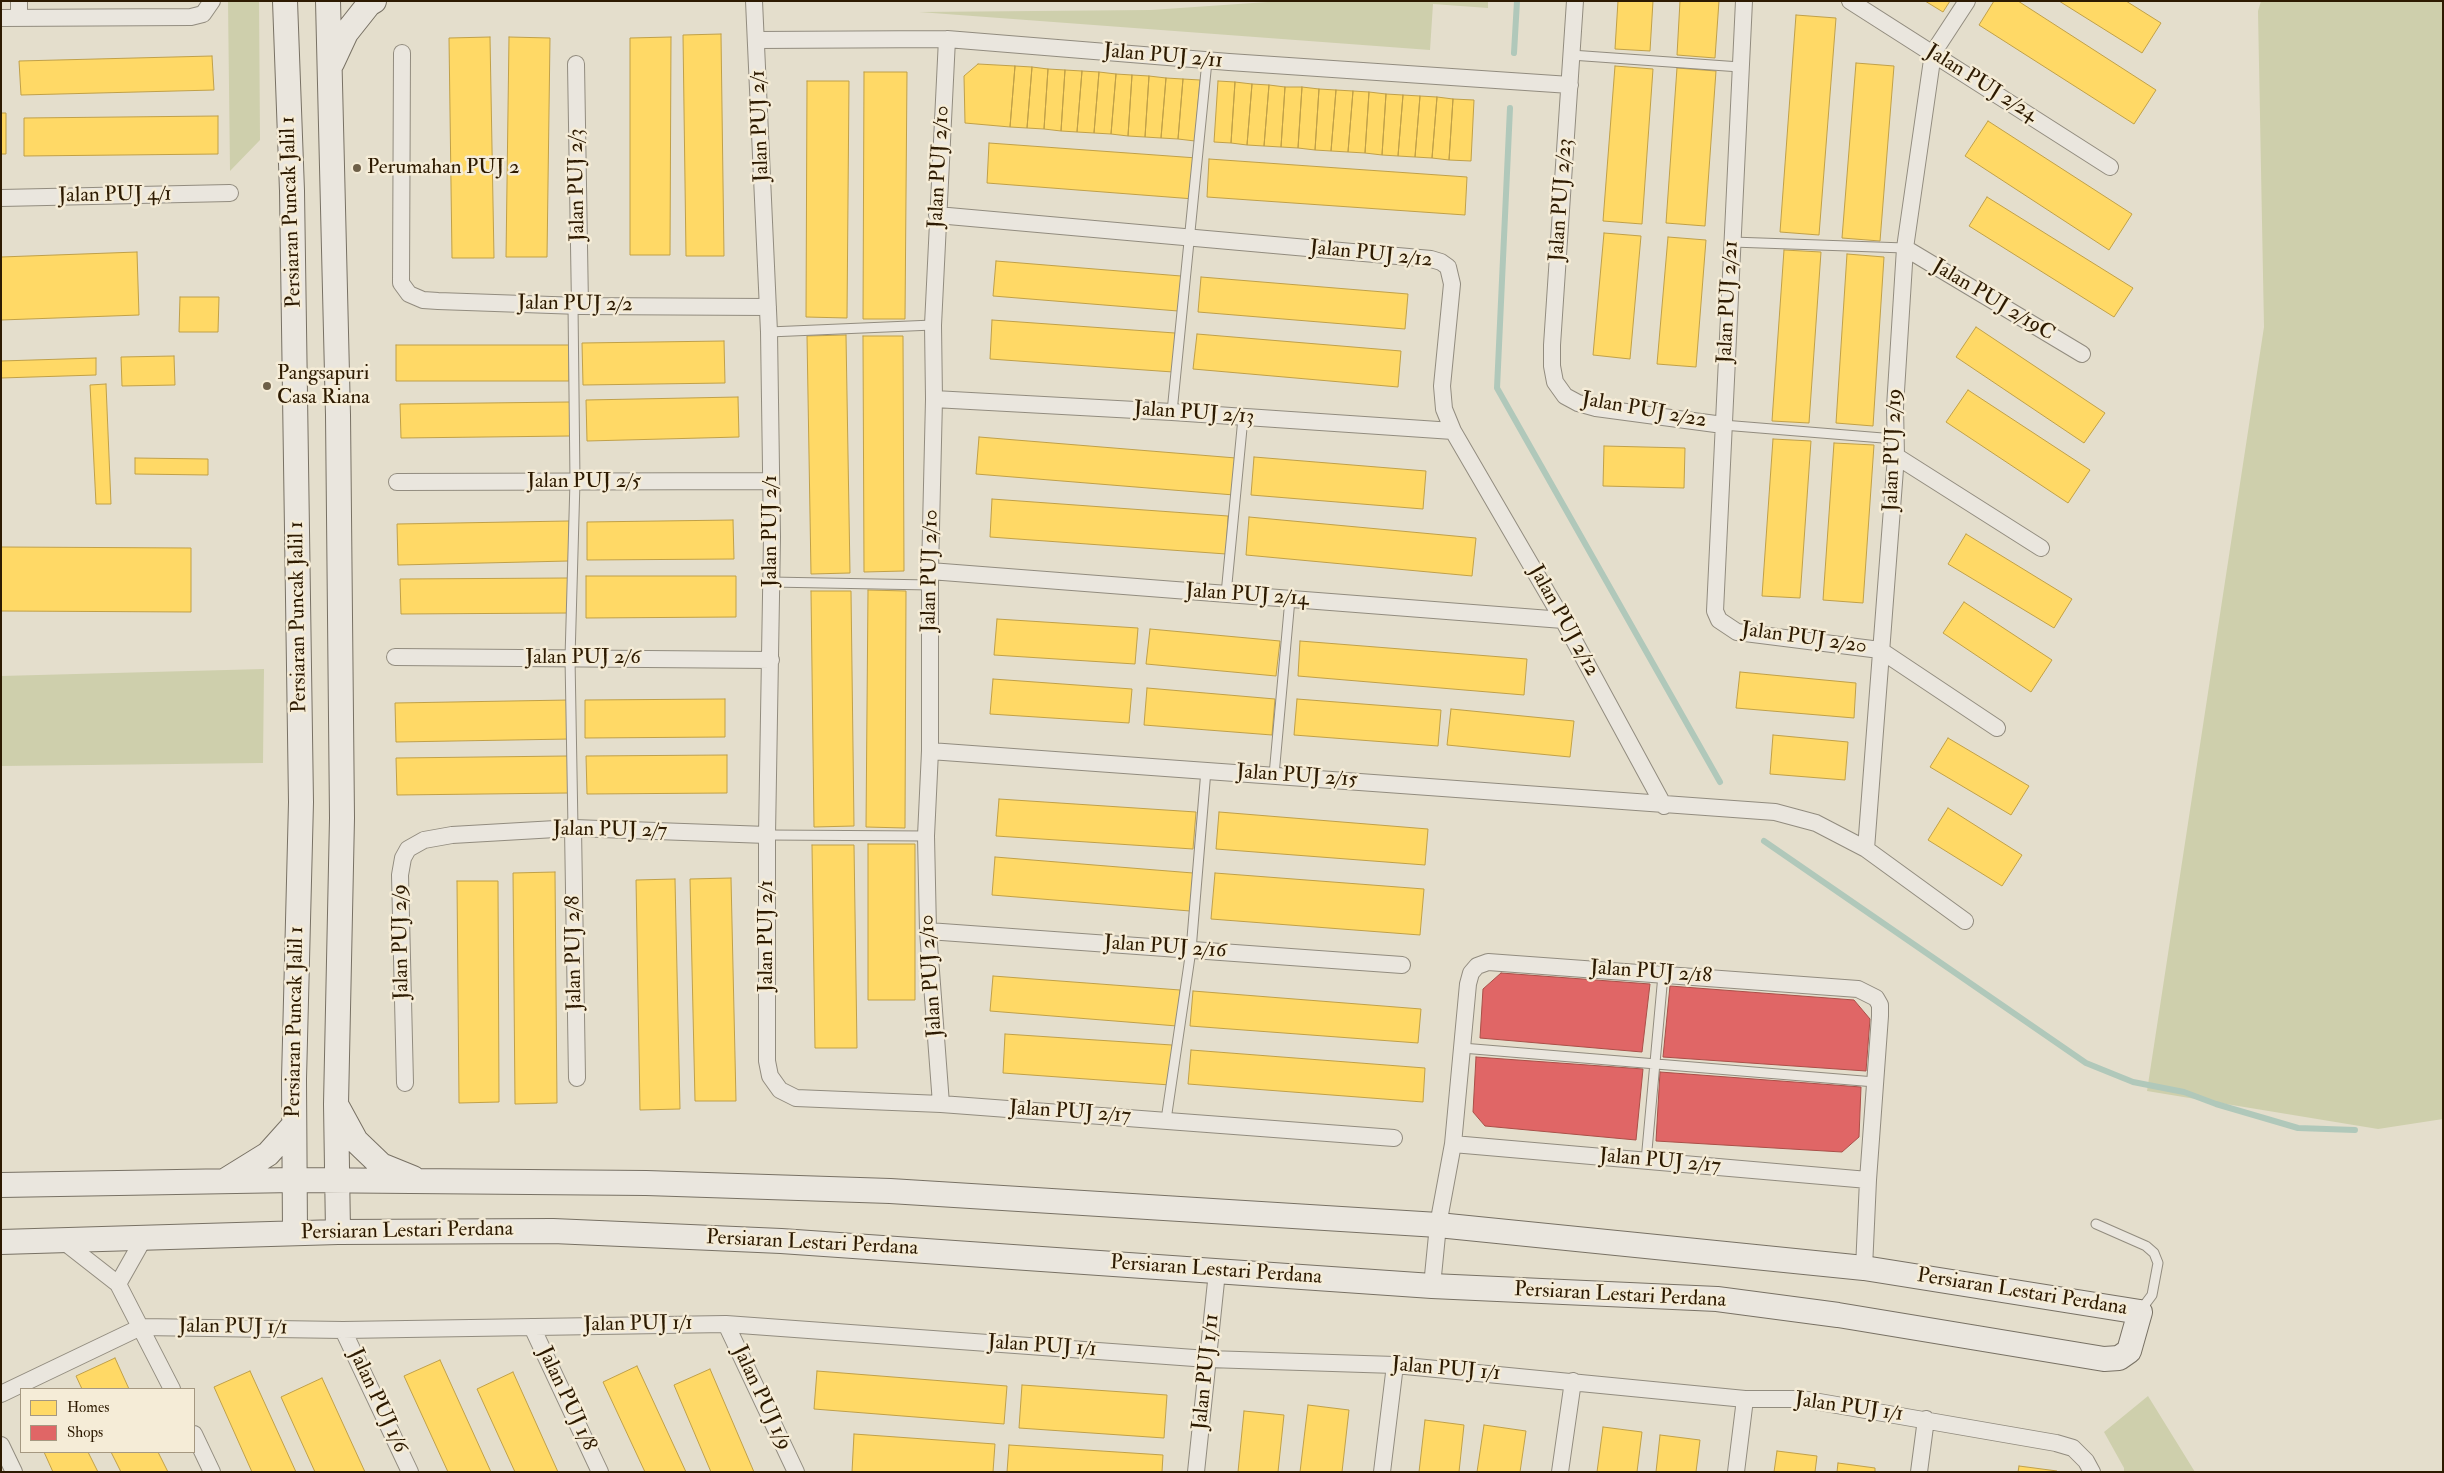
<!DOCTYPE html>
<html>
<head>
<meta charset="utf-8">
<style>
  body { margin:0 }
  #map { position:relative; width:2444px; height:1473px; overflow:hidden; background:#e4decc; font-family:"IM FELL Double Pica",serif }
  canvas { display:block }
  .frame { position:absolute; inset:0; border:2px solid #2d1a01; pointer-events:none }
  .legend { position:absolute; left:20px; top:1388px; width:175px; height:65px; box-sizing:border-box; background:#f5ecd7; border:1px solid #a59881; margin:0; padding:6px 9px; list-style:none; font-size:15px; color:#2d1a01 }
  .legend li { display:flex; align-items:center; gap:10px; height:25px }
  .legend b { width:25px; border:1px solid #a59881 }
</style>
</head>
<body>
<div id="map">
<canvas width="2444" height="1473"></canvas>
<div class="frame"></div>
<ul class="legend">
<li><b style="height:14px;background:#ffd966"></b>Homes</li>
<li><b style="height:14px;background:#e06666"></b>Shops</li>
</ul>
</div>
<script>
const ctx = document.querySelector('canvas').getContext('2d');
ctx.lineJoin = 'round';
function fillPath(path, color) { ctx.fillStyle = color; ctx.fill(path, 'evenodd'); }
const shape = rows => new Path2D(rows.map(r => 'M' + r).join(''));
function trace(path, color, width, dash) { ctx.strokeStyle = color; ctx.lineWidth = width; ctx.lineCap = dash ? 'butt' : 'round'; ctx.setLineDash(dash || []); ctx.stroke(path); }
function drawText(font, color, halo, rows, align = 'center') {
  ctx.font = font + ' "IM FELL Double Pica",serif'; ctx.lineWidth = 5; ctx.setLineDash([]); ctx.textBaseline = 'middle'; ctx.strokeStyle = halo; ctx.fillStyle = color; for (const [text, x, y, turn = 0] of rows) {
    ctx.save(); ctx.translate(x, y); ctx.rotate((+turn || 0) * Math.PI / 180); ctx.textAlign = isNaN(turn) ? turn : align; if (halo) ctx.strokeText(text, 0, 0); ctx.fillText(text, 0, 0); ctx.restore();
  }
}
const green = shape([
  [228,1,259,1,260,140,230,171],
  [1282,1,1488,1,1488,8,1433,4,1430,50,919,12,1151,10],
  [2261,1,2443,1,2443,1119,2378,1129,2147,1091,2264,327,2258,11],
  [264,669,263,763,1,766,1,676],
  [2148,1396,2195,1472,2124,1472,2124,1468,2104,1432]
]);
const homes = shape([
  [1618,1,1653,1,1650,51,1615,49,1618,1],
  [1680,1,1719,1,1715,58,1677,55,1680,1],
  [1925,1,1950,1,1943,12,1925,1],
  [1994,1,2018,1,2156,90,2134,124,1979,25,1994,1],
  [2059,1,2126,1,2161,23,2142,53,2059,1],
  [1796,15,1836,18,1819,235,1780,232,1796,15],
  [721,34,724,256,686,256,683,35,721,34],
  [490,37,494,258,452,258,449,38,490,37],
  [509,37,550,38,547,257,506,257,509,37],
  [671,37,670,255,630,255,630,38,671,37],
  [212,56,214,90,21,95,19,61,212,56],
  [1856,63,1894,66,1880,241,1842,238,1856,63],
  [978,64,1015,66,1010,127,965,123,964,76,978,64],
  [1015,66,1032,67,1027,128,1010,127,1015,66],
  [1615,66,1653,69,1642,224,1603,221,1615,66],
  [1032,67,1048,69,1044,129,1027,128,1032,67],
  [1677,68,1716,71,1705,226,1666,223,1677,68],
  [1048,69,1065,70,1061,131,1044,129,1048,69],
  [1065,70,1082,71,1077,132,1061,131,1065,70],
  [1082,71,1099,72,1094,133,1077,132,1082,71],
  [864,72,907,72,905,319,863,319,864,72],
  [1099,72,1116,74,1111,134,1094,133,1099,72],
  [1116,74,1132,75,1128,136,1111,134,1116,74],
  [1132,75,1149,76,1145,137,1128,136,1132,75],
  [1149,76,1166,78,1161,138,1145,137,1149,76],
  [1166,78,1183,79,1178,139,1161,138,1166,78],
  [1183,79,1200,80,1195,141,1178,139,1183,79],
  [807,81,849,81,847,318,806,317,807,81],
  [1218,81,1235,82,1231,143,1214,142,1218,81],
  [1235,82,1252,84,1247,145,1231,143,1235,82],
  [1252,84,1269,85,1264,146,1247,145,1252,84],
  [1269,85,1285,87,1281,147,1264,146,1269,85],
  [1285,87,1302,87,1298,148,1281,147,1285,87],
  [1302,87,1319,89,1315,150,1298,148,1302,87],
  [1319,89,1336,90,1331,151,1315,150,1319,89],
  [1336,90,1353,91,1348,152,1331,151,1336,90],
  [1353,91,1369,92,1365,153,1348,152,1353,91],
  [1369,92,1386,94,1382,155,1365,153,1369,92],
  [1386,94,1403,95,1398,156,1382,155,1386,94],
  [1403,95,1420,96,1415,157,1398,156,1403,95],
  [1420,96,1437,97,1432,158,1415,157,1420,96],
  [1437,97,1453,99,1449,160,1432,158,1437,97],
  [1453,99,1474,100,1471,161,1449,160,1453,99],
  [1,113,6,113,6,154,1,154,1,113],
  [218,116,218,154,24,156,24,118,218,116],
  [1988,121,2132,214,2109,250,1965,156,1988,121],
  [989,143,1197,158,1194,199,987,183,989,143],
  [1209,159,1467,177,1465,215,1207,197,1209,159],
  [1987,197,2133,288,2114,317,1969,226,1987,197],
  [1604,233,1641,236,1630,359,1593,355,1604,233],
  [1668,237,1706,240,1696,367,1657,364,1668,237],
  [1784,250,1821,252,1809,423,1772,421,1784,250],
  [137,252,139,315,1,320,1,257,137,252],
  [1847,254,1884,257,1873,426,1836,423,1847,254],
  [996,261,1181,276,1178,311,993,296,996,261],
  [1201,277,1408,294,1405,329,1198,312,1201,277],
  [180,297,219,297,218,332,179,332,180,297],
  [992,320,1175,333,1173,372,990,359,992,320],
  [1976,327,2105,413,2084,443,1956,357,1976,327],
  [1197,334,1401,351,1398,387,1193,369,1197,334],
  [846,335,850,573,811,574,807,336,846,335],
  [863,336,903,336,904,571,864,572,863,336],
  [724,341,725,383,583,385,582,343,724,341],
  [396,345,569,345,569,381,396,381,396,345],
  [174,356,175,385,122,386,121,357,174,356],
  [96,358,96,375,1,378,1,361,96,358],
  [106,384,111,504,96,504,90,385,106,384],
  [1968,390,2090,470,2068,503,1946,422,1968,390],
  [738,397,739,437,587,441,586,400,738,397],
  [570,402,570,436,401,438,400,404,570,402],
  [979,437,1236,458,1234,495,976,474,979,437],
  [1773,439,1811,441,1800,598,1762,596,1773,439],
  [1834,443,1874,445,1863,603,1823,600,1834,443],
  [1604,446,1685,448,1684,488,1603,486,1604,446],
  [1254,457,1426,471,1423,509,1251,495,1254,457],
  [135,458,208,459,208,475,135,474,135,458],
  [992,499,1228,516,1226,554,990,537,992,499],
  [1249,517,1476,538,1472,576,1246,555,1249,517],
  [733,520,734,559,587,560,587,522,733,520],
  [569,521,569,561,398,565,397,524,569,521],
  [1966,534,2072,599,2054,628,1948,564,1966,534],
  [1,547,191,548,191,612,1,611,1,547],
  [586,576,736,576,736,617,586,618,586,576],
  [569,578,569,613,401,614,400,579,569,578],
  [868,590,906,591,905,828,866,827,868,590],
  [811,591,851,591,854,826,814,827,811,591],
  [1964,602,2052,660,2031,692,1943,633,1964,602],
  [997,619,1138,628,1135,664,994,655,997,619],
  [1150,629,1280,641,1276,676,1146,664,1150,629],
  [1300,641,1527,659,1524,695,1298,676,1300,641],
  [1740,672,1856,683,1854,718,1736,708,1740,672],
  [993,679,1132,689,1129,723,990,714,993,679],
  [1147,688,1275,699,1272,735,1144,725,1147,688],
  [725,699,725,737,585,738,585,700,725,699],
  [1297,699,1441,710,1438,746,1294,735,1297,699],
  [569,700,570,739,396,742,395,703,569,700],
  [1451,709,1574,721,1570,757,1447,745,1451,709],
  [1773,735,1848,742,1845,780,1770,774,1773,735],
  [1948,738,2029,786,2011,815,1930,767,1948,738],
  [727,755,727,793,587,794,586,756,727,755],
  [568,756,568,793,397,795,396,758,568,756],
  [999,799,1196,812,1193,849,996,836,999,799],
  [1948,808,2022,855,2002,886,1928,840,1948,808],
  [1219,812,1428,829,1425,865,1216,849,1219,812],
  [868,844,915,844,915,1000,868,1000,868,844],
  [812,845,854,845,857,1048,815,1048,812,845],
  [995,857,1193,873,1190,911,992,895,995,857],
  [555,872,557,1103,515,1104,513,873,555,872],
  [1215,873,1424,889,1420,935,1211,919,1215,873],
  [731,878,736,1101,695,1101,690,879,731,878],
  [675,879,680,1109,640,1110,636,880,675,879],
  [457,881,498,881,499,1102,459,1103,457,881],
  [993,976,1180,990,1177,1026,990,1011,993,976],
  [1193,991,1421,1009,1418,1043,1190,1026,1193,991],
  [1005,1034,1172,1045,1170,1085,1003,1073,1005,1034],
  [1191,1050,1425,1068,1423,1102,1188,1084,1191,1050],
  [115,1358,129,1389,82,1389,76,1376,115,1358],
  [440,1360,491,1472,448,1472,404,1376,440,1360],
  [637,1366,686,1472,645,1472,603,1382,637,1366],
  [710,1369,754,1472,711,1472,674,1385,710,1369],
  [250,1371,296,1472,252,1472,214,1387,250,1371],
  [817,1371,1007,1386,1004,1424,814,1409,817,1371],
  [513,1372,558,1472,515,1472,477,1389,513,1372],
  [322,1378,365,1472,315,1472,281,1397,322,1378],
  [1022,1385,1167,1395,1164,1438,1019,1428,1022,1385],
  [1308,1405,1349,1410,1342,1472,1300,1472,1308,1405],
  [1244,1411,1284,1415,1278,1472,1238,1472,1244,1411],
  [1425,1420,1464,1425,1459,1472,1419,1472,1425,1420],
  [1484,1425,1526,1431,1520,1472,1477,1472,1484,1425],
  [1603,1427,1642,1432,1637,1472,1597,1472,1603,1427],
  [854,1434,995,1444,993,1472,852,1472,854,1434],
  [1660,1435,1700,1440,1696,1472,1656,1472,1660,1435],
  [1009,1445,1163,1455,1162,1472,1007,1472,1009,1445],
  [1777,1451,1817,1456,1815,1472,1774,1472,1777,1451],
  [44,1452,88,1452,98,1472,53,1472,44,1452],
  [111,1452,158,1452,168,1472,121,1472,111,1452],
  [1838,1463,1875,1468,1875,1472,1837,1472,1838,1463],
  [2019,1466,2057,1471,2057,1472,2018,1472,2019,1466]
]);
const shops = shape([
  [1501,973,1650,984,1642,1052,1480,1038,1483,989,1501,973],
  [1670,986,1854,1000,1870,1019,1866,1071,1663,1057,1670,986],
  [1476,1057,1643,1069,1636,1140,1485,1126,1473,1112,1476,1057],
  [1660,1072,1861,1087,1859,1137,1842,1152,1656,1141,1660,1072]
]);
const stream = shape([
  [1514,53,1517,1],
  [1510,108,1497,388,1720,782],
  [1764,841,2086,1063,2133,1082,2184,1092,2216,1104,2298,1128,2355,1130]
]);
const service = shape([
  [1571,55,1740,67],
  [1732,242,1905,248],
  [573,305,575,481,570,658,573,828],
  [769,332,933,325],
  [1172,412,1207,61],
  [1723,425,1895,439],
  [771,582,930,585],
  [1226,594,1243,418],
  [1274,775,1290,599],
  [767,835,926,836],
  [1462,1048,1875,1082],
  [1166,1120,1191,950,1206,770],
  [1646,1161,1663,975],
  [2096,1224,2146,1246,2154,1253,2158,1263,2152,1295,2140,1311]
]);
const minor = shape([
  [754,1,769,332,772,537,767,835,767,1061,770,1076,780,1090,796,1098,941,1104,1394,1138],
  [1575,1,1552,345,1552,366,1555,382,1565,396,1578,403,1596,408,1723,425],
  [1744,1,1715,611,1719,620,1737,632,1880,650,1997,728],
  [1850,1,2110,167],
  [1,18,191,17,203,14,212,1],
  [19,18,19,1],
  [757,40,947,39,1229,62,1570,85],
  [402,53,401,283,409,294,423,300,438,301,580,306,768,307],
  [576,64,580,306],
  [1,198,230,193],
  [937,215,1431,259,1441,262,1448,267,1452,284,1442,386,1444,409,1453,431,1563,620,1664,806],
  [1905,248,2082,354],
  [934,399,1172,412,1453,431],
  [1896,456,2041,548],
  [397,482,771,481],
  [930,571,1563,620],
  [395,657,771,660],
  [930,751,1775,812,1816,823,1866,849,1965,921],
  [573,828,577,1078],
  [1866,849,1896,456,1895,407,1905,248,1933,53,1967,1],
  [928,931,1402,965],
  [405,1083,400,875,403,858,408,849,424,840,452,835,573,828,767,835],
  [941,1104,928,931,926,836,930,751,930,571,934,399,933,325,947,39],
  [1453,1144,1868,1180],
  [63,1241,118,1284,172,1389],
  [118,1284,144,1238],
  [1432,1286,1438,1225,1453,1144,1468,984,1471,973,1477,966,1488,962,1858,989,1876,998,1880,1005,1880,1016,1868,1180,1864,1268],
  [726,1324,796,1472],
  [532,1327,600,1472],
  [343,1330,410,1472],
  [1,1394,141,1327,343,1330,726,1324,1208,1359,1395,1365,1745,1399,1802,1399,2056,1443,2073,1448,2086,1461,2092,1472],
  [194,1434,212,1472],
  [1,1445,14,1472],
  [1196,1472,1217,1272],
  [1382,1472,1395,1365],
  [1560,1472,1573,1381],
  [1736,1472,1745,1399],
  [1919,1472,1926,1419]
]);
const secondary = shape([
  [285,1,292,191,301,802,294,1079,295,1233],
  [328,1,338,415,342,818,336,1104,338,1232],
  [332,63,346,33,369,4,374,1],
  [338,1108,356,1141,381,1165,413,1178],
  [226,1180,268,1154,294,1125],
  [1,1185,294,1180,646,1183,890,1191,1438,1225,1864,1268,2140,1312,2129,1351,2119,1358,2104,1359,1838,1315,1717,1299,1432,1286,781,1241,553,1231,338,1232,1,1242]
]);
const markers = [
  [357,168,5,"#6d5f48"],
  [267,386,5,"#6d5f48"]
];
const streetNames = [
  ["Jalan PUJ 2/11",1163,57,5],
  ["Jalan PUJ 2/24",1981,84,32],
  ["Jalan PUJ 2/1",761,126,-92],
  ["Jalan PUJ 2/10",940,167,-87],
  ["Jalan PUJ 2/3",578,185,-91],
  ["Jalan PUJ 4/1",115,196,-1],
  ["Jalan PUJ 2/23",1562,200,-86],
  ["Persiaran Puncak Jalil 1",292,212,-92],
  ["Jalan PUJ 2/12",1371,255,6],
  ["Jalan PUJ 2/19C",1993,301,31],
  ["Jalan PUJ 2/21",1729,302,-87],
  ["Jalan PUJ 2/2",575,305,1],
  ["Jalan PUJ 2/22",1644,411,10],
  ["Jalan PUJ 2/13",1194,414,4],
  ["Jalan PUJ 2/19",1894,450,-88],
  ["Jalan PUJ 2/5",584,482],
  ["Jalan PUJ 2/1",771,531,-90],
  ["Jalan PUJ 2/10",931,571,-89],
  ["Jalan PUJ 2/14",1247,596,4],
  ["Persiaran Puncak Jalil 1",299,617,-91],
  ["Jalan PUJ 2/12",1563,621,61],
  ["Jalan PUJ 2/20",1804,639,8],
  ["Jalan PUJ 2/6",583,658],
  ["Jalan PUJ 2/15",1297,777,4],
  ["Jalan PUJ 2/7",610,831,1],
  ["Jalan PUJ 2/1",767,936,-90],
  ["Jalan PUJ 2/9",402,942,-91],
  ["Jalan PUJ 2/16",1165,948,4],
  ["Jalan PUJ 2/8",575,953,-91],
  ["Jalan PUJ 2/18",1651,973,4],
  ["Jalan PUJ 2/10",932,976,-94],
  ["Persiaran Puncak Jalil 1",296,1022,-89],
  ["Jalan PUJ 2/17",1070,1113,4],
  ["Jalan PUJ 2/17",1660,1162,5],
  ["Persiaran Lestari Perdana",407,1232,-1],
  ["Persiaran Lestari Perdana",812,1244,3],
  ["Persiaran Lestari Perdana",1216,1271,4],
  ["Persiaran Lestari Perdana",2022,1293,9],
  ["Persiaran Lestari Perdana",1620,1296,3],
  ["Jalan PUJ 1/1",638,1325,-1],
  ["Jalan PUJ 1/1",233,1328,1],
  ["Jalan PUJ 1/1",1042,1347,4],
  ["Jalan PUJ 1/1",1446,1370,5],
  ["Jalan PUJ 1/11",1207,1372,-84],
  ["Jalan PUJ 1/9",761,1398,65],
  ["Jalan PUJ 1/8",566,1399,65],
  ["Jalan PUJ 1/6",377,1401,65],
  ["Jalan PUJ 1/1",1849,1408,8]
];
const poiNames = [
  ["Perumahan PUJ 2",367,168],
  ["Pangsapuri",277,374],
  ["Casa Riana",277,398]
];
fillPath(green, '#cecfac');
fillPath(homes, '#ffd966');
trace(homes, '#c0a048', 1);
fillPath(shops, '#e06666');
trace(shops, '#aa4f48', 1);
trace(stream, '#b0c8ba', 6);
trace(service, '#928c7f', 11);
trace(minor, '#928c7f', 18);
trace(secondary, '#787164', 26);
trace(service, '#eae6de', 9);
trace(minor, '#eae6de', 16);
trace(secondary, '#eae6de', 24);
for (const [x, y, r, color] of markers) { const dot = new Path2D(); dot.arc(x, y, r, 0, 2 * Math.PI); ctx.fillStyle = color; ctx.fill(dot); trace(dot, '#f5ecd7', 2); }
drawText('21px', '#2d1a01', '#f5ecd7', streetNames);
drawText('21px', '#2d1a01', '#f5ecd7', poiNames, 'left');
</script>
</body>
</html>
